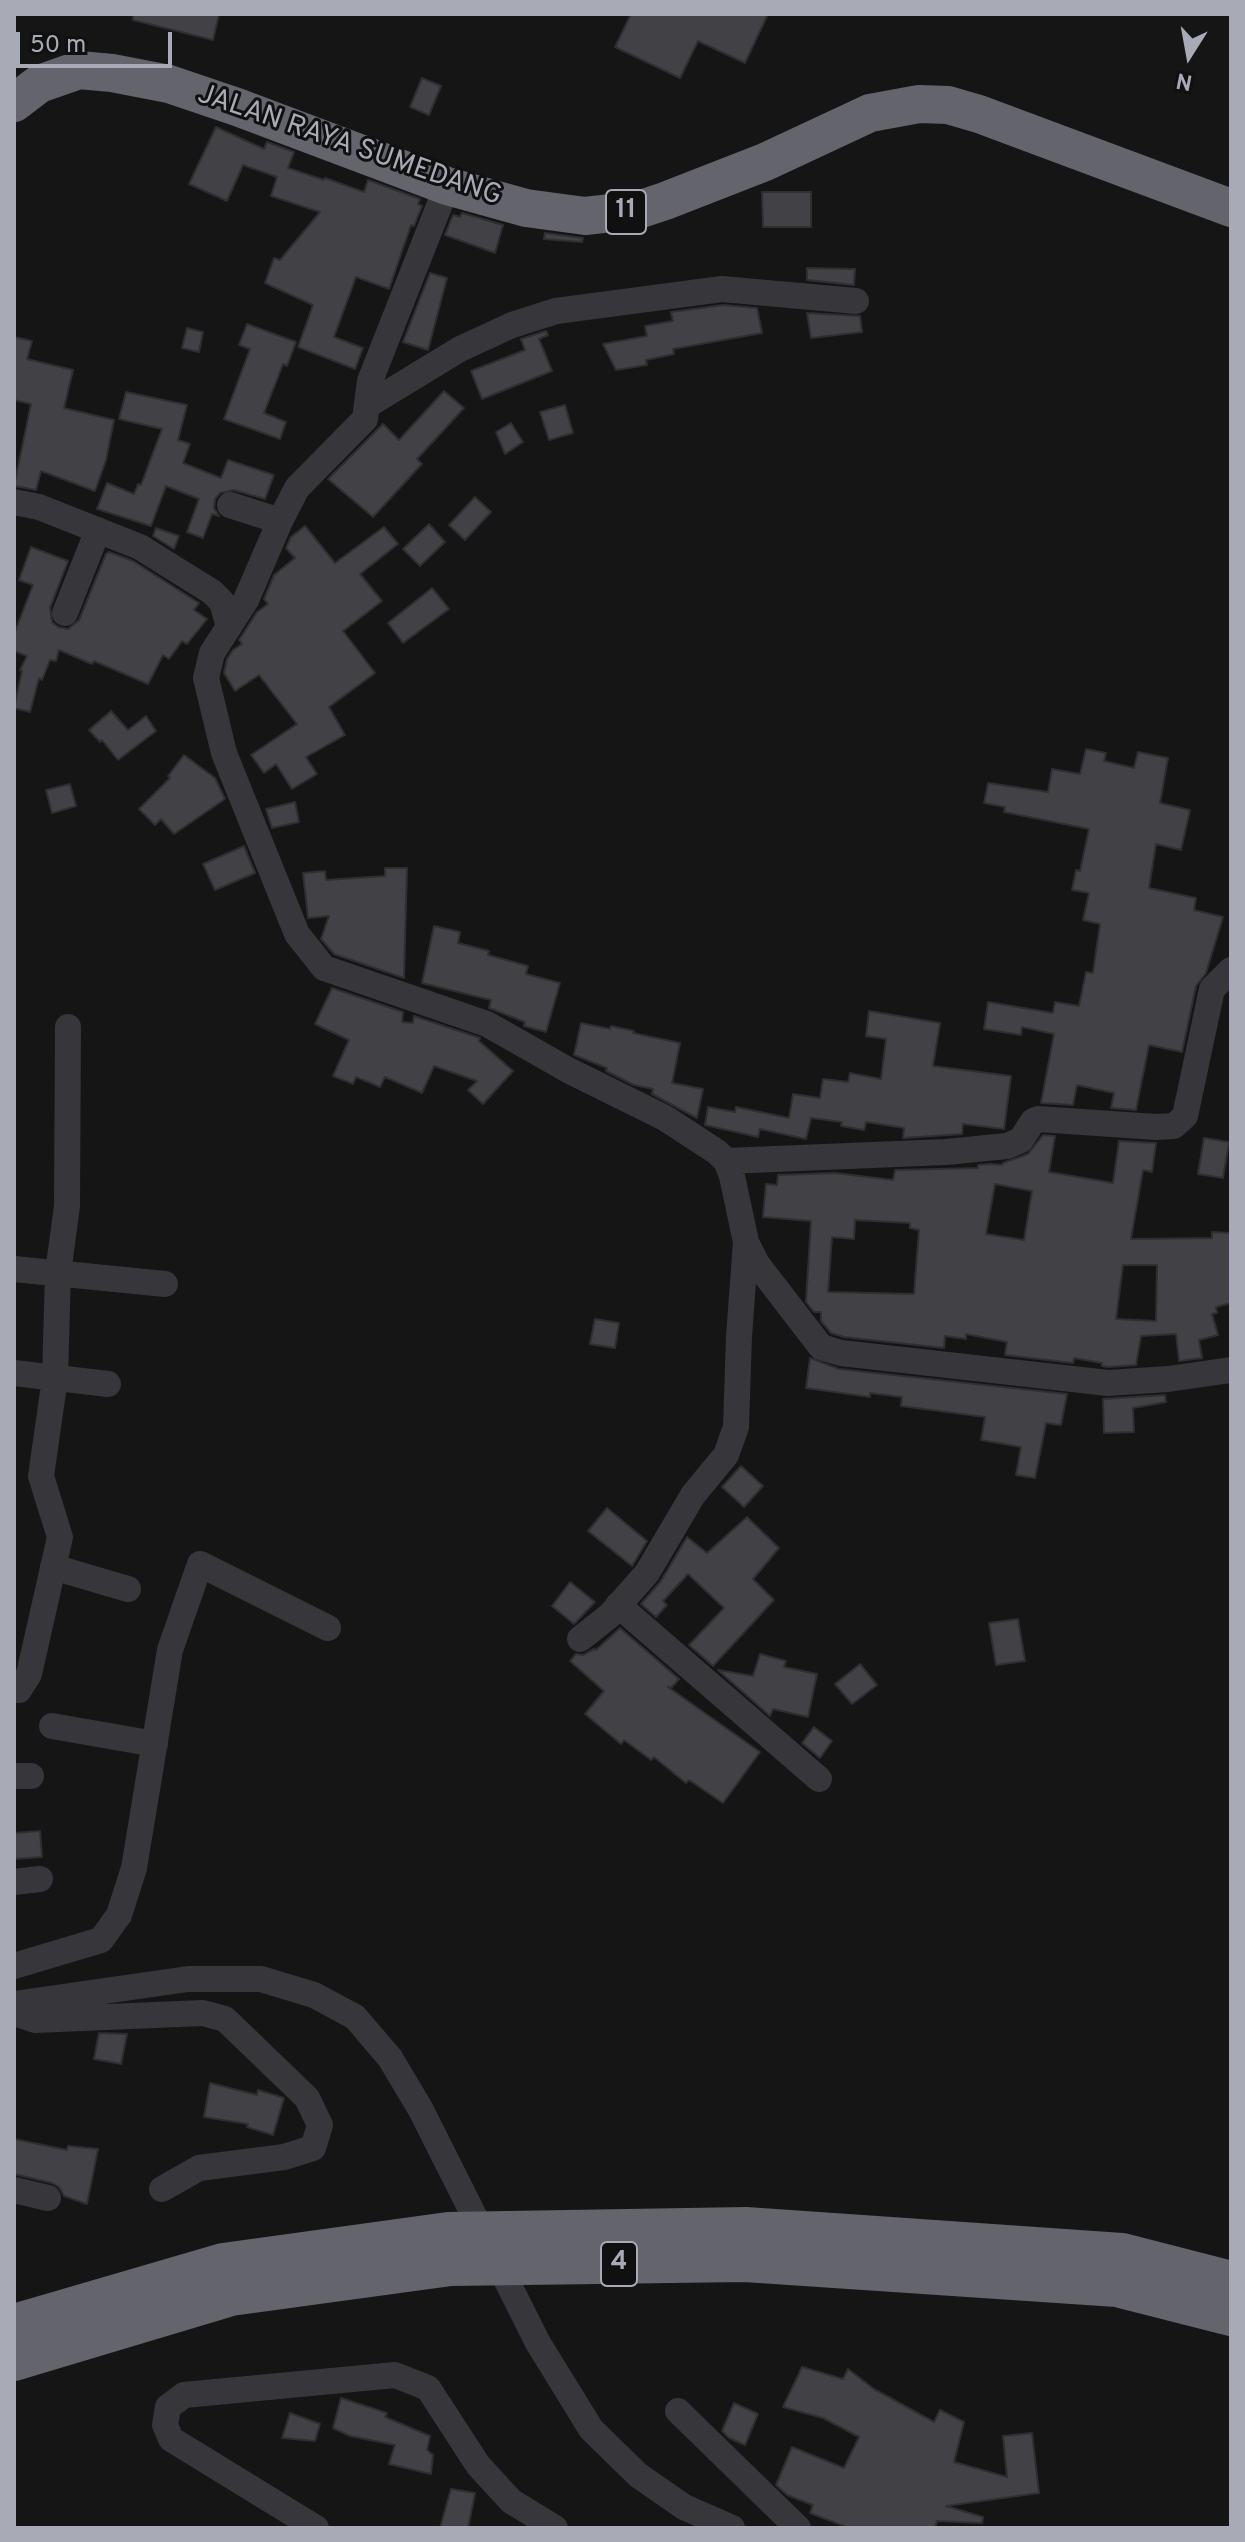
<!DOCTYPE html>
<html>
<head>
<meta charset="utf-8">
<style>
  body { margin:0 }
  #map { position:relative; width:1245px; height:2542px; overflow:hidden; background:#151516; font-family:Overpass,sans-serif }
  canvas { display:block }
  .frame { position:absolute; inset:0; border:16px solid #a8aab5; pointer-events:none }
  .north { position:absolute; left:1149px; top:16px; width:80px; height:80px; -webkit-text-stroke:6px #101011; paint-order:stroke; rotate:191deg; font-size:22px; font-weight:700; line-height:32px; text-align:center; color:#a8aab5 }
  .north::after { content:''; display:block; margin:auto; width:28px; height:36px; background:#a8aab5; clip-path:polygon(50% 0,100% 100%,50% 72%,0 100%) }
  .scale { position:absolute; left:16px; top:32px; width:156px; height:36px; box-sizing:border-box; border:4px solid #a8aab5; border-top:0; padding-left:10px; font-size:24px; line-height:28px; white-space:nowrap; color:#a8aab5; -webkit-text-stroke:6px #101011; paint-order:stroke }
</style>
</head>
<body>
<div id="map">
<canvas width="1245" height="2542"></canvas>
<div class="frame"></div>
<div class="north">N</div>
<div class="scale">50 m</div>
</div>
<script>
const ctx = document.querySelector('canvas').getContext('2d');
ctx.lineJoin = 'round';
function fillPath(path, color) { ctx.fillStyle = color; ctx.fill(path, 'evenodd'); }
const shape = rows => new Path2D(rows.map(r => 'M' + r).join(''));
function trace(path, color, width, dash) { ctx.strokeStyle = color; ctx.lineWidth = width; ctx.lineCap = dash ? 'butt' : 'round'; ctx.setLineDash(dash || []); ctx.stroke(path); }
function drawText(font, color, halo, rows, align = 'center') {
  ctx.font = font + ' Overpass,sans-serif'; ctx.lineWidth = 6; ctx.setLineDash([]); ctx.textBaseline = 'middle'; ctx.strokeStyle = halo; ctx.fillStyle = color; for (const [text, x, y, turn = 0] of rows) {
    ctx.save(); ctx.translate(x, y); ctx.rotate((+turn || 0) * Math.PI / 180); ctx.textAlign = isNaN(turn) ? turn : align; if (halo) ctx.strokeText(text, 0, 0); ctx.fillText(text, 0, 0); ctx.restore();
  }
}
const building = shape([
  [133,14,219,14,213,40,133,20,133,14],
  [631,14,768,14,745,63,698,41,680,78,615,47,631,14],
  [422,78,441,86,429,115,410,107,422,78],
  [216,127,264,149,267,142,294,152,288,168,324,180,325,178,364,192,368,180,420,199,418,204,422,206,414,226,411,225,389,289,356,277,334,337,363,348,355,369,298,347,313,305,265,283,274,258,280,260,320,212,271,196,277,177,243,165,227,201,189,184,216,127],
  [762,192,811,192,811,227,763,227,762,192],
  [462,213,503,225,495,253,445,235,453,215,460,217,462,213],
  [545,233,583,238,582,242,544,239,545,233],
  [807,268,855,269,854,285,807,280,807,268],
  [430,273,447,278,428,350,403,342,430,273],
  [723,305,757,308,762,333,673,349,674,354,646,360,647,365,616,370,603,344,647,336,645,326,673,321,671,312,723,305],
  [807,313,860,316,862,332,811,338,807,313],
  [247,324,296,342,287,366,283,364,264,413,286,422,280,439,224,419,250,349,239,345,247,324],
  [187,328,203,332,199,352,182,348,187,328],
  [546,331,548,335,539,339,552,371,482,399,471,371,525,350,521,339,546,331],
  [14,337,32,341,27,359,73,370,64,408,114,420,106,460,95,491,41,471,36,490,14,486,31,404,14,400,14,337],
  [444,391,464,408,417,459,422,464,373,517,328,479,383,424,399,440,444,391],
  [126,392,187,405,178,440,190,444,183,463,221,478,228,460,274,475,265,499,234,490,220,493,215,499,214,508,219,516,212,514,203,538,187,532,199,499,166,486,151,526,97,509,107,483,134,494,138,484,141,485,162,429,119,419,126,392],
  [565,405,573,433,549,440,540,412,565,405],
  [511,423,523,442,505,454,496,432,511,423],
  [475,497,491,512,465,540,449,525,475,497],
  [429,524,445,542,420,566,403,549,429,524],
  [305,526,335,563,384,527,398,544,360,574,382,601,343,631,375,673,329,707,345,735,306,757,317,774,292,789,276,764,264,773,251,755,297,724,259,675,235,691,224,673,227,659,233,650,242,644,239,640,257,612,268,604,264,599,274,575,295,558,286,548,291,537,305,526],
  [156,528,179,536,174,549,153,536,156,528],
  [31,547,68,561,50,608,52,622,58,627,68,629,79,620,106,554,109,552,133,561,199,603,194,610,207,619,187,644,182,641,169,659,163,655,148,684,94,661,92,664,59,650,56,661,50,660,42,680,39,678,30,712,14,708,22,671,20,670,27,656,14,651,14,634,33,585,19,580,31,547],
  [432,588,449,609,403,643,388,623,432,588],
  [111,711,128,730,146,716,156,731,118,760,102,740,100,742,89,730,111,711],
  [1086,749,1106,753,1104,761,1134,768,1138,752,1168,758,1160,803,1190,810,1181,850,1156,844,1149,888,1196,898,1194,910,1223,917,1206,973,1196,986,1182,1052,1149,1045,1136,1110,1111,1108,1114,1093,1077,1085,1073,1105,1041,1103,1054,1034,1022,1027,1021,1035,984,1029,988,1002,1053,1013,1055,1002,1079,1006,1086,972,1093,973,1100,924,1083,920,1089,893,1072,890,1076,870,1080,871,1089,829,1004,812,1005,807,984,803,988,783,1048,792,1052,769,1080,774,1086,749],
  [184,755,215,778,225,799,174,834,161,819,155,825,139,809,170,778,168,776,184,755],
  [70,784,76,806,52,813,46,790,70,784],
  [295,802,299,822,272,828,266,809,295,802],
  [244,846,255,873,215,890,203,864,244,846],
  [385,868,407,868,404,978,334,954,321,939,329,916,308,918,303,873,325,871,326,880,385,876,385,868],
  [434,926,460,932,458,943,489,951,488,955,528,966,526,974,560,983,546,1032,524,1026,525,1022,489,1008,491,1000,422,983,434,926],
  [332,988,403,1012,402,1022,413,1023,414,1016,480,1038,479,1041,513,1071,483,1104,468,1090,477,1081,434,1066,422,1093,385,1077,380,1087,356,1077,353,1084,333,1076,349,1040,315,1024,332,988],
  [869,1011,940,1023,933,1066,1011,1076,1004,1129,963,1124,962,1134,903,1138,904,1128,866,1122,864,1130,841,1126,842,1122,811,1118,806,1139,760,1129,758,1137,705,1125,708,1107,735,1112,736,1107,789,1118,793,1094,820,1098,823,1079,848,1082,850,1073,881,1079,886,1039,866,1036,869,1011],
  [581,1023,610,1029,611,1026,634,1031,633,1033,680,1043,672,1083,703,1089,697,1118,652,1094,653,1089,634,1085,606,1071,607,1068,574,1055,581,1023],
  [1043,1135,1055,1136,1049,1172,1113,1183,1119,1141,1156,1143,1152,1172,1143,1170,1131,1239,1212,1238,1212,1232,1231,1233,1231,1303,1216,1307,1217,1313,1212,1314,1218,1335,1199,1340,1202,1358,1179,1361,1176,1334,1141,1336,1136,1365,1108,1367,1102,1366,1102,1363,1074,1358,1073,1363,1005,1355,1007,1342,966,1334,966,1339,945,1336,944,1348,844,1337,831,1333,821,1321,821,1312,814,1312,806,1302,811,1221,763,1217,766,1184,777,1185,778,1175,835,1173,893,1180,895,1170,978,1168,978,1165,991,1164,1002,1165,1003,1163,1028,1154,1043,1135],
  [995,1184,1032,1191,1024,1240,986,1234,995,1184],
  [855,1220,910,1223,910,1228,919,1230,914,1294,828,1292,832,1237,854,1239,855,1220],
  [1123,1265,1157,1265,1156,1321,1116,1319,1123,1265],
  [1204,1138,1229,1142,1223,1178,1198,1174,1204,1138],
  [595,1319,619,1323,615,1348,590,1344,595,1319],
  [810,1358,839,1369,1067,1394,1061,1425,1046,1423,1035,1478,1016,1475,1021,1447,981,1440,985,1417,901,1406,902,1397,870,1393,870,1397,806,1388,810,1358],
  [1165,1395,1166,1402,1133,1408,1134,1432,1104,1433,1103,1399,1165,1395],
  [741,1466,763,1486,744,1507,722,1487,741,1466],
  [607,1508,647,1541,632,1566,588,1531,607,1508],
  [747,1517,779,1548,753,1579,774,1600,713,1666,689,1645,724,1608,688,1574,663,1601,667,1605,656,1617,641,1604,661,1581,687,1537,707,1553,747,1517],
  [570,1582,595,1602,574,1624,552,1606,570,1582],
  [1018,1619,1025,1661,996,1665,989,1623,1018,1619],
  [620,1628,679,1679,671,1688,668,1687,760,1752,723,1803,689,1780,686,1783,654,1757,651,1760,624,1740,621,1744,585,1714,604,1691,570,1661,576,1654,583,1655,594,1649,596,1650,620,1628],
  [760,1654,786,1661,784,1667,817,1674,808,1717,773,1709,770,1716,718,1670,753,1676,760,1654],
  [860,1664,877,1685,852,1704,835,1684,860,1664],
  [814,1727,832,1741,820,1758,802,1743,814,1727],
  [40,1831,42,1857,14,1859,14,1833,40,1831],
  [99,2033,127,2034,121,2064,94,2059,99,2033],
  [210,2083,257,2095,258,2090,284,2098,273,2135,247,2127,248,2124,204,2117,210,2083],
  [14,2139,67,2150,68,2146,98,2149,87,2204,64,2196,59,2187,52,2183,14,2174,14,2139],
  [802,2367,843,2379,848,2369,874,2389,934,2422,940,2410,964,2422,954,2462,1007,2477,1003,2436,1032,2433,1039,2493,946,2506,983,2517,982,2523,937,2521,935,2528,849,2528,810,2513,813,2505,787,2495,776,2485,792,2447,844,2468,859,2437,823,2418,783,2407,802,2367],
  [341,2398,387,2413,385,2417,430,2436,427,2450,433,2455,431,2474,389,2464,395,2445,350,2436,333,2428,341,2398],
  [734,2403,758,2414,745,2445,729,2438,722,2431,734,2403],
  [290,2413,320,2424,315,2441,282,2438,290,2413],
  [451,2489,475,2493,468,2528,440,2528,451,2489]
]);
const minor = shape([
  [447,186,370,381,365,419,297,488,280,521,246,600,212,653,206,678,224,753,297,934,324,968,487,1024,568,1070,665,1118,717,1152,726,1161,732,1176,746,1242,757,1264,821,1347,841,1353,1108,1383,1168,1379,1231,1370],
  [368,405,460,349,512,325,556,311,722,289,856,301],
  [14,502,39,507,140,547,212,592,222,602,229,627],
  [230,505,280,521],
  [65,613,98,530],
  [726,1161,946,1152,1007,1146,1021,1140,1033,1121,1038,1119,1156,1127,1174,1126,1185,1116,1212,989,1231,970],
  [14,1269,165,1284],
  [14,1373,108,1384],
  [53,1567,128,1589],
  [618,1605,819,1779],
  [580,1639,609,1616,647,1573,693,1495,726,1455,736,1427,739,1336,746,1242],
  [14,1690,19,1690,29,1674,60,1537,41,1476,55,1378,58,1273,67,1206,68,1027],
  [52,1726,155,1744],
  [14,1776,31,1776],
  [14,1882,40,1879],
  [14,1966,101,1940,119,1915,134,1868,170,1650,200,1564,328,1628],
  [14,2004,188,1979,261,1979,314,1995,355,2017,390,2058,421,2110,538,2343,591,2429,638,2475,684,2507,732,2528],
  [14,2013,35,2020,203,2013,225,2019,307,2098,320,2125,313,2148,284,2157,199,2168,162,2189],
  [14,2190,48,2198],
  [678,2411,798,2528],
  [316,2528,171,2439,165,2425,168,2407,184,2395,395,2375,428,2388,478,2465,511,2501,555,2528]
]);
const highway = shape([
  [14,103,39,84,79,70,112,73,169,84,237,107,447,186,526,208,585,216,638,210,665,201,765,162,870,113,919,104,948,105,979,114,1231,208],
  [14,2323,223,2262,448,2231,746,2226,1122,2252,1231,2280],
  [14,2362,231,2297,451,2267,745,2263,1117,2288,1231,2317]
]);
const shields = [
  [626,212,40],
  [619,2264,36]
];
const shieldNames = [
  ["11",626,212],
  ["4",619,2264]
];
const streetNames = [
  ["JALAN RAYA SUMEDANG",349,147,19]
];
fillPath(building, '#424246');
trace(building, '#2f2f32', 2);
trace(minor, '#36363b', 26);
trace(highway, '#63646c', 38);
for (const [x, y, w] of shields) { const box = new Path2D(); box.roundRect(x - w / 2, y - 22, w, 44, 6); ctx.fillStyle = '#101011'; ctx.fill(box); trace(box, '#a8aab5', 2); }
drawText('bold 26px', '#a8aab5', null, shieldNames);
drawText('28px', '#a8aab5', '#101011', streetNames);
</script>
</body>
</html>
